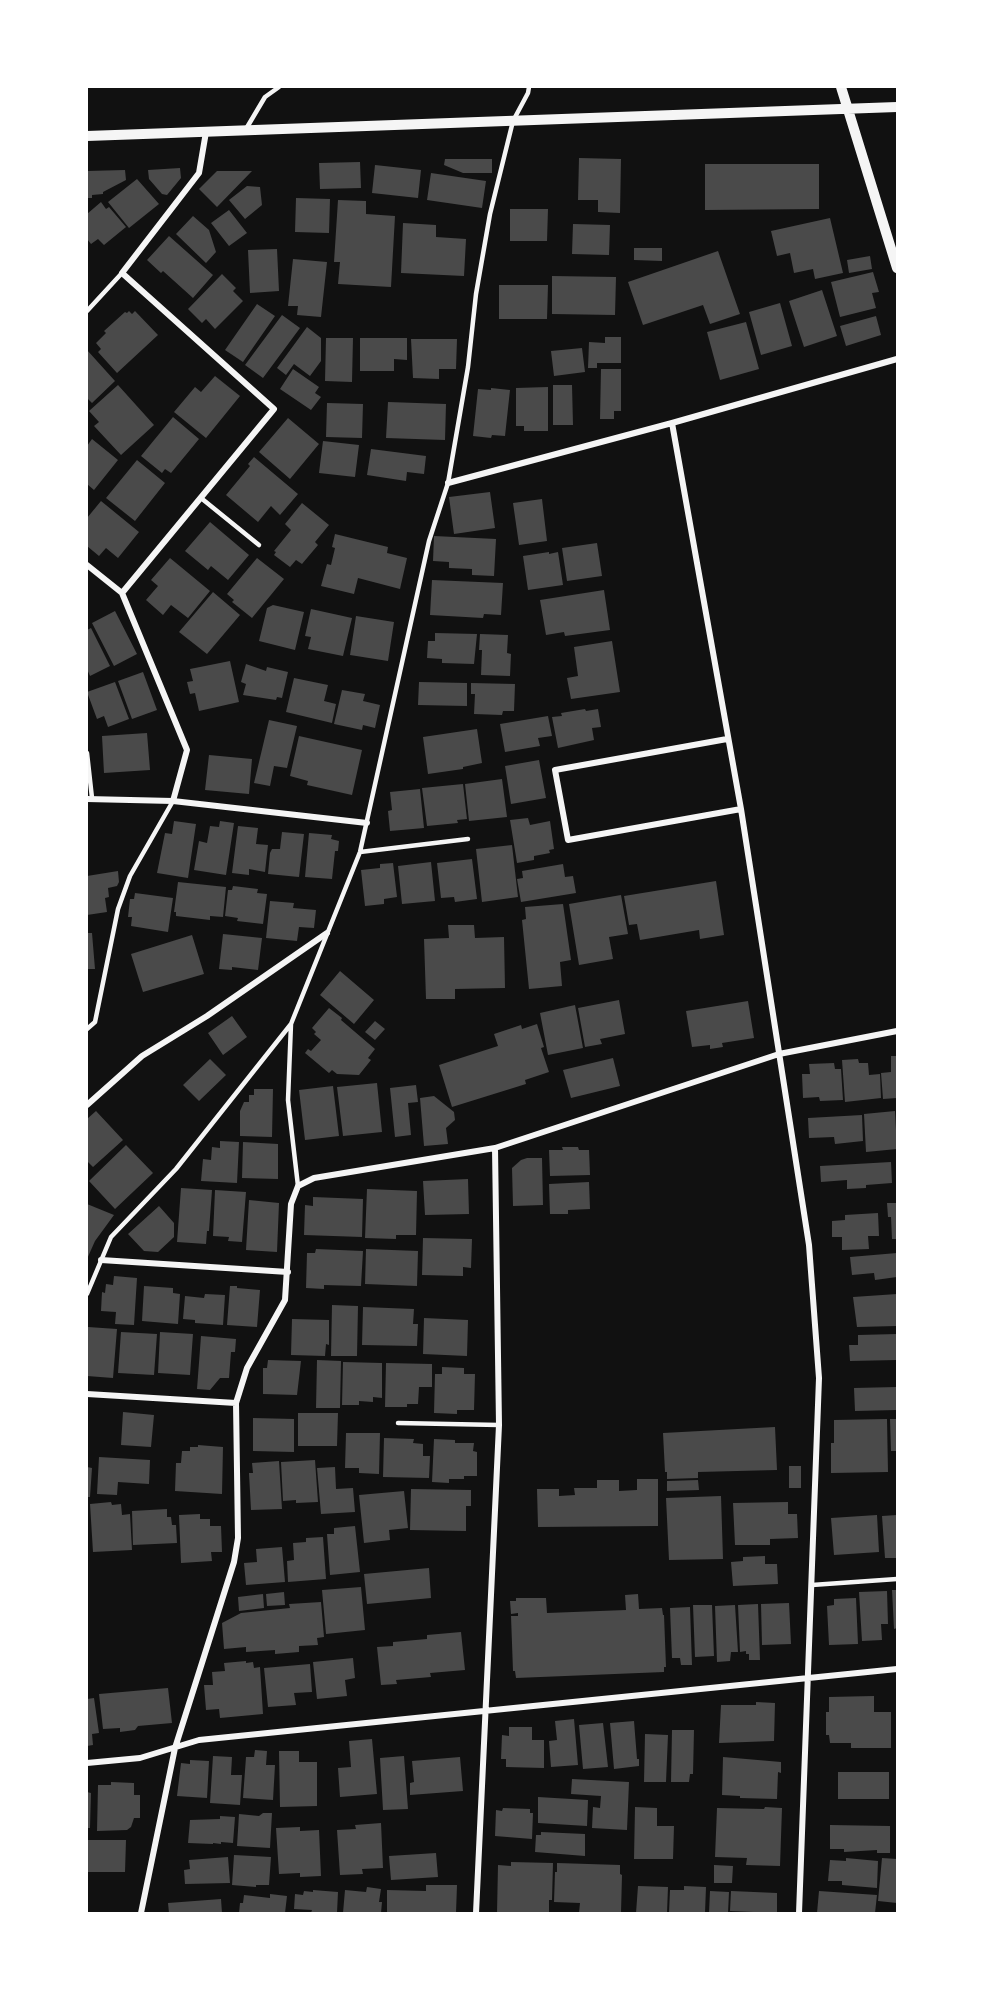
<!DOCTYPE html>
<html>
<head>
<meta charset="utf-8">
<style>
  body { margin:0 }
  #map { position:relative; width:984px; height:2000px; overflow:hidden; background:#111; font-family:"Sofia Sans Condensed",sans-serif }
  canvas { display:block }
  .frame { position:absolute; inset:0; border:88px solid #fff; pointer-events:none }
</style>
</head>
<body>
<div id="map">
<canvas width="984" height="2000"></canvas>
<div class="frame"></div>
</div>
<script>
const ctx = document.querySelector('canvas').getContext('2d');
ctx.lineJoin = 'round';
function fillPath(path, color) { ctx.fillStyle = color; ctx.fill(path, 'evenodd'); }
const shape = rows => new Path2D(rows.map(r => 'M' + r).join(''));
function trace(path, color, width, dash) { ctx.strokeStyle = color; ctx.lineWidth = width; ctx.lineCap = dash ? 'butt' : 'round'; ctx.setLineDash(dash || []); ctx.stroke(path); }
const building = shape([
  [579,158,621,159,620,213,598,212,598,200,578,200],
  [445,159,492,159,492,173,463,173,444,165],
  [360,162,361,188,320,189,319,163],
  [705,164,819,164,819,209,705,210],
  [375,165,421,170,418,198,372,193],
  [180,168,181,178,167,195,162,194,149,179,148,170],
  [125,170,126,180,103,192,103,194,92,195,92,198,87,198,87,171],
  [217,171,252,171,217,207,199,189],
  [431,173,486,181,482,208,427,200],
  [137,179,159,204,129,228,108,202],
  [247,186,260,187,262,205,245,219,229,200],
  [296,198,330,199,329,233,295,232],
  [338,200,366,201,366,214,395,216,391,287,338,284,340,262,334,262],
  [101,202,106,209,109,207,126,227,104,245,98,239,91,244,87,239,87,214],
  [510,209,548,209,547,241,510,241],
  [229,210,247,233,229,246,211,223],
  [193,216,209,230,216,252,206,263,176,234],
  [830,218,843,273,815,279,813,269,794,273,790,253,777,256,771,231],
  [403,223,436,225,436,237,466,239,464,276,401,273],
  [573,224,610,225,609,255,572,254],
  [169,236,213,275,193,298,163,271,161,273,147,260],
  [634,248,662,248,662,261,634,260],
  [277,249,279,291,250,293,248,250],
  [718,251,740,314,710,324,703,305,643,325,628,282],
  [870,256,872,269,849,273,847,260],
  [293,259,327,262,321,317,297,315,298,306,288,306],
  [873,272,879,292,872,293,876,308,840,317,831,282],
  [222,274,236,288,233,291,243,301,215,329,206,319,202,323,188,309],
  [552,276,616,277,615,315,552,314],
  [499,285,548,285,547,319,499,319],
  [822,290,837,336,804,347,789,301],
  [780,303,792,346,761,355,749,312],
  [257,304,275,316,243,362,225,350],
  [129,311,132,314,135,311,158,335,117,373,98,352,101,349,96,343,106,333,104,331,125,312,127,313],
  [282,315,300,328,263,378,245,365],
  [876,316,881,335,846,346,840,326],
  [746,322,759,369,720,380,707,332],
  [307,327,321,338,321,361,310,376,294,364,286,375,277,368],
  [605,337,621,337,621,363,597,363,597,368,588,368,589,342,605,343],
  [326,338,353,338,352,382,325,381],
  [360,338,407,338,407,360,394,359,394,371,360,371],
  [411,339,457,339,456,369,439,369,439,379,413,378],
  [582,348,585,372,554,376,551,351],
  [87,350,115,381,92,403,87,398],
  [293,369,319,387,315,393,321,397,311,410,280,389],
  [601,369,621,369,621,411,614,411,614,419,600,419],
  [215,376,240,396,206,438,174,412,195,387,201,392],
  [118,385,154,425,121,455,94,426,99,422,89,411],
  [553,385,572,385,573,425,553,425],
  [548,387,548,431,524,431,524,426,516,426,516,388],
  [491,388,510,390,505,436,492,435,491,438,473,436,478,389,491,390],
  [388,402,446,404,445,440,386,438],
  [327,403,363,404,362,438,326,437],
  [173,417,199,439,171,473,165,469,162,473,141,456],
  [288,418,319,444,290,479,259,452],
  [92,439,118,460,94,490,87,484,87,446],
  [323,441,359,445,355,477,319,473],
  [371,449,426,456,424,474,407,472,406,481,367,475],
  [254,457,298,494,280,515,271,506,258,522,226,495,250,466,248,464],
  [137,460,165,483,135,521,106,498],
  [490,492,495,528,454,534,449,497],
  [542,499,547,541,519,545,513,503],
  [101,501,139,532,118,558,106,548,99,556,87,546,87,518],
  [302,503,329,525,315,542,318,545,302,564,296,560,290,567,274,555,276,552,274,551,291,530,285,524],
  [210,522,249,555,228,580,211,566,208,570,185,551],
  [335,534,388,547,387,553,407,558,400,589,358,578,354,594,321,586,327,564,331,565,335,548,332,547],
  [434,536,496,539,494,576,472,575,472,569,449,568,449,562,433,561],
  [597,543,602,576,567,581,562,548],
  [549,552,549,554,558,552,563,585,528,590,523,556],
  [170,558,210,591,188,618,171,605,163,615,146,600,158,586,151,580],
  [257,558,284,579,252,618,232,602,234,600,227,594],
  [432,580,503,583,501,615,484,614,483,618,430,615],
  [604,590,610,630,565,636,564,632,546,635,540,600],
  [213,592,240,615,207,654,179,632],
  [273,605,304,612,295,650,259,641,267,608],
  [311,609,352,618,343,656,308,649,311,637,305,636],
  [115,611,137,654,114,666,92,623],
  [356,616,394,622,388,661,350,655],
  [91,628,110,666,90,676,87,669,87,630],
  [435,633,477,634,474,664,442,663,442,659,427,658,428,641,435,641],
  [480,634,508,635,507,653,511,654,510,676,481,675,482,650,479,650],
  [612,641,620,692,571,699,567,678,578,676,574,647],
  [230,661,239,702,199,711,195,693,190,694,187,682,193,681,190,669],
  [246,664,266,671,267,667,288,672,282,698,277,697,276,700,243,695,246,684,241,682],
  [143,672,157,710,132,719,118,681],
  [294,678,328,685,324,701,336,704,332,723,286,712],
  [115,682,129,719,108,727,104,716,97,719,87,692],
  [419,682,467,683,467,706,418,705],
  [471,683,515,684,514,711,503,711,502,715,474,714,475,694,471,694],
  [342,690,365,694,363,701,380,705,375,728,363,725,362,730,334,724],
  [585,709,586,711,598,709,601,727,592,728,594,740,558,748,552,717,562,716,561,713],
  [548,716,552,736,538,738,540,746,505,752,500,724],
  [269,720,297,726,287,768,274,766,270,786,254,783],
  [477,729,482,763,463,767,463,769,428,774,423,737],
  [147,733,150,770,104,773,102,736],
  [299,736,362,750,352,795,307,785,308,781,290,776],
  [209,755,252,759,249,794,205,790],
  [539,760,546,798,511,804,505,766],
  [502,779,507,817,469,821,465,784],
  [463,784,467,819,457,820,458,823,427,826,422,788],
  [420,789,424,828,390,831,388,811,392,810,390,792],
  [528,818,530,825,550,821,554,849,549,850,550,853,534,856,534,860,517,863,510,820],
  [174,821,196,824,188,878,157,873,165,833,172,834],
  [220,821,234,823,226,875,194,870,199,841,207,843,210,826,219,827],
  [238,826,258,828,256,844,268,845,265,872,249,869,249,875,232,873],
  [282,832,304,834,299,877,268,874,270,853,272,849,280,849],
  [309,833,332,835,331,839,339,841,338,851,335,851,332,879,305,877],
  [512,845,518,897,482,902,476,849],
  [472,859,477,899,455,902,454,897,441,898,437,863],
  [431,862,435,901,402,904,398,866],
  [393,863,397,897,384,899,384,904,365,906,361,870,380,868,380,864],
  [563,864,565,877,573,876,576,893,521,902,517,879,523,878,522,871],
  [118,871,119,882,117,886,108,888,109,897,105,898,107,912,87,915,87,876],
  [716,881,724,935,700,939,699,930,640,940,637,924,629,925,624,896],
  [178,882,226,887,223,917,210,916,210,920,176,916,176,912,174,912],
  [233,886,258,889,257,893,267,894,263,924,237,921,238,918,225,916,228,890,232,890],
  [135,893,173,898,168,932,131,926,132,917,128,917,130,899,134,899],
  [621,895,628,934,609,937,613,959,579,965,569,904],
  [270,901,294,903,293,908,316,910,314,928,299,927,297,941,266,938],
  [563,904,571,960,560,962,562,986,529,989,522,920,526,919,525,907],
  [448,925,474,925,475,938,504,937,505,988,455,989,455,999,426,999,424,939,449,938],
  [87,933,92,933,95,969,87,969],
  [223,934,262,938,258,970,232,967,232,970,219,969],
  [192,935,204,974,143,992,131,954],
  [340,971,374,1000,354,1024,320,995],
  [619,1000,625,1034,600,1039,602,1044,585,1047,578,1008],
  [748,1001,754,1038,722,1043,723,1047,710,1049,710,1045,692,1047,686,1011],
  [575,1005,583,1048,548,1055,540,1013],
  [329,1008,342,1018,341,1020,375,1049,368,1058,371,1060,359,1075,337,1074,332,1070,329,1073,305,1053,308,1049,311,1051,321,1040,314,1034,316,1032,312,1028],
  [232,1016,247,1037,223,1055,208,1033],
  [375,1021,385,1029,375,1040,365,1032],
  [537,1024,544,1047,541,1048,549,1072,525,1080,526,1084,452,1107,439,1065,498,1046,494,1034,521,1025,522,1029],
  [891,1056,897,1056,897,1098,883,1099,881,1073,891,1072],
  [613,1058,620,1086,571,1098,563,1070],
  [210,1059,226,1075,199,1101,183,1085],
  [858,1059,859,1063,868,1063,869,1075,880,1074,881,1098,845,1102,842,1060],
  [834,1063,835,1069,841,1069,843,1100,820,1101,819,1097,803,1098,802,1074,810,1074,809,1064],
  [377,1083,382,1132,343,1136,337,1087],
  [416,1085,418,1102,408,1103,411,1135,395,1137,390,1088],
  [333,1086,339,1136,305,1140,299,1090],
  [254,1089,273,1089,272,1137,240,1136,240,1111,244,1102,249,1102,249,1095,254,1095],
  [434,1096,454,1112,455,1120,446,1128,448,1144,424,1146,420,1098],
  [96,1111,123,1140,93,1167,87,1161,87,1119],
  [895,1111,897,1149,866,1152,864,1114],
  [862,1115,863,1141,835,1144,834,1137,809,1138,808,1118],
  [220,1141,239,1142,237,1183,201,1181,203,1159,211,1160,212,1147,220,1148],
  [243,1142,278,1144,278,1179,242,1178],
  [126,1145,153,1173,115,1209,89,1181],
  [562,1147,578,1147,579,1150,589,1150,590,1175,550,1176,549,1150,563,1150],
  [527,1158,542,1158,543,1205,513,1206,512,1168,521,1160],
  [891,1162,892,1183,866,1185,866,1188,847,1189,847,1180,821,1182,820,1166],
  [468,1179,469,1214,425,1215,423,1181],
  [589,1182,590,1209,568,1210,568,1214,550,1214,549,1184],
  [181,1188,212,1190,209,1231,207,1231,206,1244,177,1242],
  [367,1189,417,1191,416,1235,396,1235,396,1239,365,1238],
  [215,1190,246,1192,242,1242,228,1241,229,1237,213,1236],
  [313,1197,363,1199,362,1237,304,1235,305,1205,313,1206],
  [249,1200,279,1203,277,1252,246,1250],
  [887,1203,897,1203,897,1239,892,1239,891,1217,888,1217],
  [87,1204,114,1215,95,1241,87,1259],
  [159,1206,174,1223,174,1237,158,1252,144,1251,128,1234],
  [878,1213,879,1236,868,1236,869,1249,842,1250,842,1237,832,1237,832,1221,845,1220,845,1215],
  [423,1238,472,1239,471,1268,463,1267,463,1276,422,1275],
  [316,1249,363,1251,361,1286,324,1285,324,1289,306,1288,307,1253,315,1253],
  [366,1249,418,1251,417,1286,365,1284],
  [897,1253,897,1277,875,1280,874,1273,852,1275,850,1257],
  [114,1276,137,1278,134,1325,115,1324,116,1312,101,1311,102,1292,105,1293,106,1284,113,1285],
  [144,1286,173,1288,173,1293,180,1294,178,1324,142,1321],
  [230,1286,237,1286,237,1288,260,1290,257,1327,227,1325],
  [205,1294,225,1295,223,1325,195,1323,195,1320,183,1319,185,1296,204,1298],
  [897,1294,897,1326,857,1327,853,1297],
  [332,1305,358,1306,357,1356,331,1356],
  [363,1307,414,1309,413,1324,418,1324,417,1346,362,1345],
  [424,1318,468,1320,467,1356,423,1354],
  [292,1319,329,1320,329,1345,326,1344,325,1356,291,1355],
  [88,1327,117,1329,113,1378,87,1376],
  [121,1332,157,1334,154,1375,118,1373],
  [160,1332,193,1334,190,1375,158,1373],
  [897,1334,897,1360,850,1361,849,1345,858,1345,858,1335],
  [201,1336,236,1339,235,1352,231,1352,229,1378,220,1378,210,1390,197,1389],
  [268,1360,301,1361,297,1395,263,1394,263,1368,267,1368],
  [317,1360,341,1361,340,1408,316,1408],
  [343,1362,382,1363,382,1398,373,1397,373,1402,359,1401,359,1405,342,1405],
  [386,1363,432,1364,432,1387,419,1387,418,1404,407,1404,407,1407,385,1407],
  [442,1367,464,1368,464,1374,475,1374,474,1410,457,1410,457,1414,434,1413,435,1374,442,1374],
  [897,1387,897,1410,855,1411,854,1388],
  [123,1412,154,1415,151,1447,121,1445],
  [298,1413,338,1413,337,1446,298,1446],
  [253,1418,294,1419,294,1452,253,1451],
  [887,1419,888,1472,831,1473,831,1443,834,1443,834,1420],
  [890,1419,897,1419,897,1451,891,1451],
  [775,1427,777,1470,698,1472,698,1478,667,1479,667,1472,665,1472,663,1433],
  [346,1433,380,1433,379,1474,359,1473,359,1468,345,1468],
  [384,1438,414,1439,413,1443,423,1444,423,1456,430,1456,429,1478,383,1477],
  [434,1439,455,1440,455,1443,474,1443,473,1451,477,1452,477,1476,464,1476,464,1479,449,1479,449,1483,432,1482],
  [198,1445,223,1447,222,1494,175,1491,176,1463,181,1463,182,1451,190,1451,190,1447,198,1447],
  [99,1457,150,1460,149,1484,118,1482,117,1495,97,1494],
  [315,1460,318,1502,296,1503,296,1500,283,1501,281,1462],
  [279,1461,282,1509,251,1510,249,1473,253,1473,252,1463],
  [789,1466,801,1466,801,1488,789,1488],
  [87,1467,92,1468,90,1497,87,1497],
  [335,1467,336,1489,353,1488,355,1512,321,1514,317,1468],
  [637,1479,658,1479,658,1526,538,1527,537,1489,559,1489,559,1496,575,1495,574,1488,597,1488,597,1480,619,1480,619,1491,637,1490],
  [698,1480,699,1490,667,1491,667,1481],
  [411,1489,471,1490,471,1506,466,1506,466,1531,410,1530],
  [404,1491,408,1528,389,1530,390,1540,364,1543,359,1495],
  [721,1496,723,1559,669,1560,666,1498],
  [111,1502,112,1505,121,1504,122,1515,130,1514,132,1550,93,1552,90,1504],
  [788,1502,788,1514,797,1514,798,1538,770,1539,770,1545,735,1545,733,1503],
  [167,1509,167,1517,171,1517,172,1525,176,1525,177,1543,133,1545,132,1511],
  [200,1514,200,1519,210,1519,210,1526,221,1526,222,1552,211,1552,212,1561,181,1563,179,1515],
  [877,1515,879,1552,834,1555,831,1518],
  [897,1515,897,1558,885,1558,882,1516],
  [355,1526,360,1572,330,1575,327,1534,334,1534,334,1528],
  [323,1537,326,1579,288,1582,287,1561,294,1560,293,1543,306,1542,306,1538],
  [282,1547,285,1582,246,1585,244,1563,257,1562,256,1549],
  [765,1556,765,1564,777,1564,778,1584,733,1586,731,1562,743,1561,743,1557],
  [429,1568,431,1598,367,1604,364,1574],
  [361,1587,365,1630,326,1634,322,1590],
  [892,1590,897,1590,897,1628,894,1629],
  [887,1591,888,1624,881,1624,882,1640,862,1641,859,1592],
  [284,1592,285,1605,267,1606,266,1594],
  [263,1594,264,1608,239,1611,238,1597],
  [638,1594,639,1609,662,1608,663,1615,664,1615,666,1667,664,1667,664,1672,516,1678,515,1671,513,1671,511,1616,518,1616,518,1613,511,1614,510,1601,516,1601,516,1598,546,1598,547,1613,626,1610,625,1595],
  [856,1598,858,1644,829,1645,827,1606,834,1605,834,1599],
  [321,1602,324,1637,317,1638,318,1645,299,1646,299,1652,275,1654,275,1650,246,1652,246,1647,224,1649,222,1623,241,1613,290,1608,289,1604],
  [789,1603,791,1644,762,1645,761,1604],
  [758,1604,760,1660,749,1660,749,1654,746,1654,746,1651,740,1652,738,1605],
  [693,1605,712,1605,714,1656,695,1657],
  [735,1605,738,1652,731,1652,730,1661,717,1662,715,1606],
  [690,1607,692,1665,681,1665,680,1658,672,1658,670,1608],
  [461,1632,465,1670,430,1673,431,1677,396,1680,397,1684,381,1685,377,1647,393,1646,393,1642,427,1639,427,1635],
  [353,1658,355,1678,345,1680,347,1696,317,1699,313,1662],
  [246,1661,246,1663,253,1662,254,1668,260,1667,263,1714,220,1718,219,1709,206,1710,204,1685,213,1685,212,1672,225,1671,224,1663],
  [310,1664,312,1692,294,1693,296,1705,268,1707,264,1668],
  [168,1688,172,1723,138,1726,135,1730,120,1732,120,1728,103,1729,99,1694],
  [874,1696,874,1712,891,1712,891,1748,851,1748,851,1743,830,1743,829,1735,826,1735,826,1712,829,1712,829,1697],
  [94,1698,99,1733,92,1734,93,1745,87,1746,87,1699],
  [756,1702,775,1703,774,1741,719,1743,721,1705,756,1705],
  [574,1719,578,1765,551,1767,549,1741,557,1740,555,1721],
  [634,1721,637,1759,639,1759,639,1766,614,1769,610,1723],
  [603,1723,608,1767,583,1769,579,1725],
  [509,1727,532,1727,532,1740,544,1740,544,1768,506,1767,506,1759,501,1759,502,1735,509,1736],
  [672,1730,694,1730,693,1774,690,1774,689,1782,671,1782],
  [645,1734,668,1735,666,1782,644,1782],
  [372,1739,377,1794,340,1797,338,1768,351,1767,349,1741],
  [255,1750,267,1751,266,1765,275,1765,273,1800,243,1798,246,1757,254,1757],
  [279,1751,299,1751,299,1762,317,1762,317,1806,280,1807],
  [213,1756,232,1757,231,1775,242,1775,240,1805,210,1803],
  [404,1756,408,1809,383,1810,380,1758],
  [460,1757,463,1791,410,1795,410,1783,414,1782,412,1761],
  [723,1757,781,1762,781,1773,778,1772,777,1799,740,1798,740,1796,722,1795],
  [190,1760,209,1761,207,1798,177,1796,181,1763,190,1764],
  [838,1772,889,1772,889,1799,838,1799],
  [572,1779,629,1782,627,1830,592,1828,593,1807,600,1808,601,1796,571,1794],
  [111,1782,134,1783,134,1795,140,1795,140,1818,134,1818,131,1827,127,1830,97,1831,98,1785,111,1785],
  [87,1792,91,1793,90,1828,87,1828],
  [538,1797,588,1800,587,1826,538,1823],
  [635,1807,657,1808,657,1826,674,1826,673,1859,634,1859],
  [765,1807,782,1808,780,1866,746,1865,747,1858,715,1857,717,1808,764,1809],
  [503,1808,530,1809,530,1813,533,1813,532,1839,495,1836,496,1810,502,1811],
  [263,1813,272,1813,270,1848,237,1846,239,1814,259,1816],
  [220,1816,235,1817,233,1843,221,1842,221,1844,213,1843,213,1844,188,1843,190,1820,220,1819],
  [381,1823,383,1868,362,1869,363,1874,340,1875,337,1830,356,1829,355,1825],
  [830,1825,890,1826,890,1853,877,1853,877,1850,844,1852,844,1849,830,1849],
  [300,1827,300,1831,319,1830,321,1876,300,1877,300,1873,279,1874,276,1828],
  [541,1832,585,1834,585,1856,535,1852,536,1835,541,1835],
  [87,1840,126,1840,125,1872,87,1872],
  [436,1853,438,1877,391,1880,389,1856],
  [234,1855,271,1857,269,1885,256,1885,256,1887,232,1885],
  [228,1857,230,1883,185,1884,184,1870,190,1869,189,1860],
  [846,1858,878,1861,877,1888,842,1885,842,1881,828,1881,830,1860,846,1861],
  [882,1858,897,1859,897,1903,878,1901],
  [511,1862,553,1863,552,1900,549,1900,549,1913,497,1913,498,1865,511,1866],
  [557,1863,620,1865,620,1874,622,1875,621,1913,579,1913,580,1903,554,1902,555,1872,557,1872],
  [714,1865,733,1866,732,1883,714,1883],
  [426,1885,457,1885,456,1913,387,1913,387,1890,426,1891],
  [638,1886,668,1887,667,1913,636,1913],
  [684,1886,706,1887,705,1913,669,1913,670,1890,684,1890],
  [367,1887,381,1889,379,1902,382,1902,381,1913,343,1913,345,1890,366,1892],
  [313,1890,338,1892,337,1913,311,1913,312,1910,294,1909,295,1894,303,1895,304,1891,313,1892],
  [710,1891,729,1892,728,1913,709,1913],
  [731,1891,777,1893,777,1913,730,1911],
  [819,1891,877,1895,875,1913,817,1913],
  [270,1894,287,1896,285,1913,239,1913,240,1903,243,1903,244,1895,270,1898],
  [221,1899,222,1913,169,1913,168,1903]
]);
const service = shape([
  [246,129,265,97,279,87],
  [87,311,122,273],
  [201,498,259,545],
  [87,753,92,798],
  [360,852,468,839],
  [291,1024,288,1100,298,1186],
  [87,1029,95,1022,118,909,130,876,173,801],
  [87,1294,111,1237,176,1169,291,1024,360,852,429,541,448,483,468,367,476,294,490,214,513,121,528,93,529,87],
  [398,1423,499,1425],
  [812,1585,897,1579]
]);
const minor = shape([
  [672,423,741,809,809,1245,819,1378,799,1913],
  [448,483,672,423,897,359],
  [87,565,122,593,187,750,173,801],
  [122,593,274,409,122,273,199,173,206,132],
  [727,739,555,770,568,840,741,809],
  [87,799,173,801,367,823],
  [87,1105,142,1056,207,1016,327,933],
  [101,1260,288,1272],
  [87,1394,236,1403],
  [87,1763,140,1758,199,1740,897,1669],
  [141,1913,175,1748,234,1562,238,1538,236,1403,247,1368,285,1300,291,1204,298,1186,314,1178,495,1148,779,1054,897,1031],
  [476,1913,499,1425,495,1148]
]);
const tertiary = shape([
  [841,87,897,268],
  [87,136,897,107]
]);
fillPath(building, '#4a4a4a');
trace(service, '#f5f5f5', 4.5);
trace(minor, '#f5f5f5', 6);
trace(tertiary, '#f5f5f5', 10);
</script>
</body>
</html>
